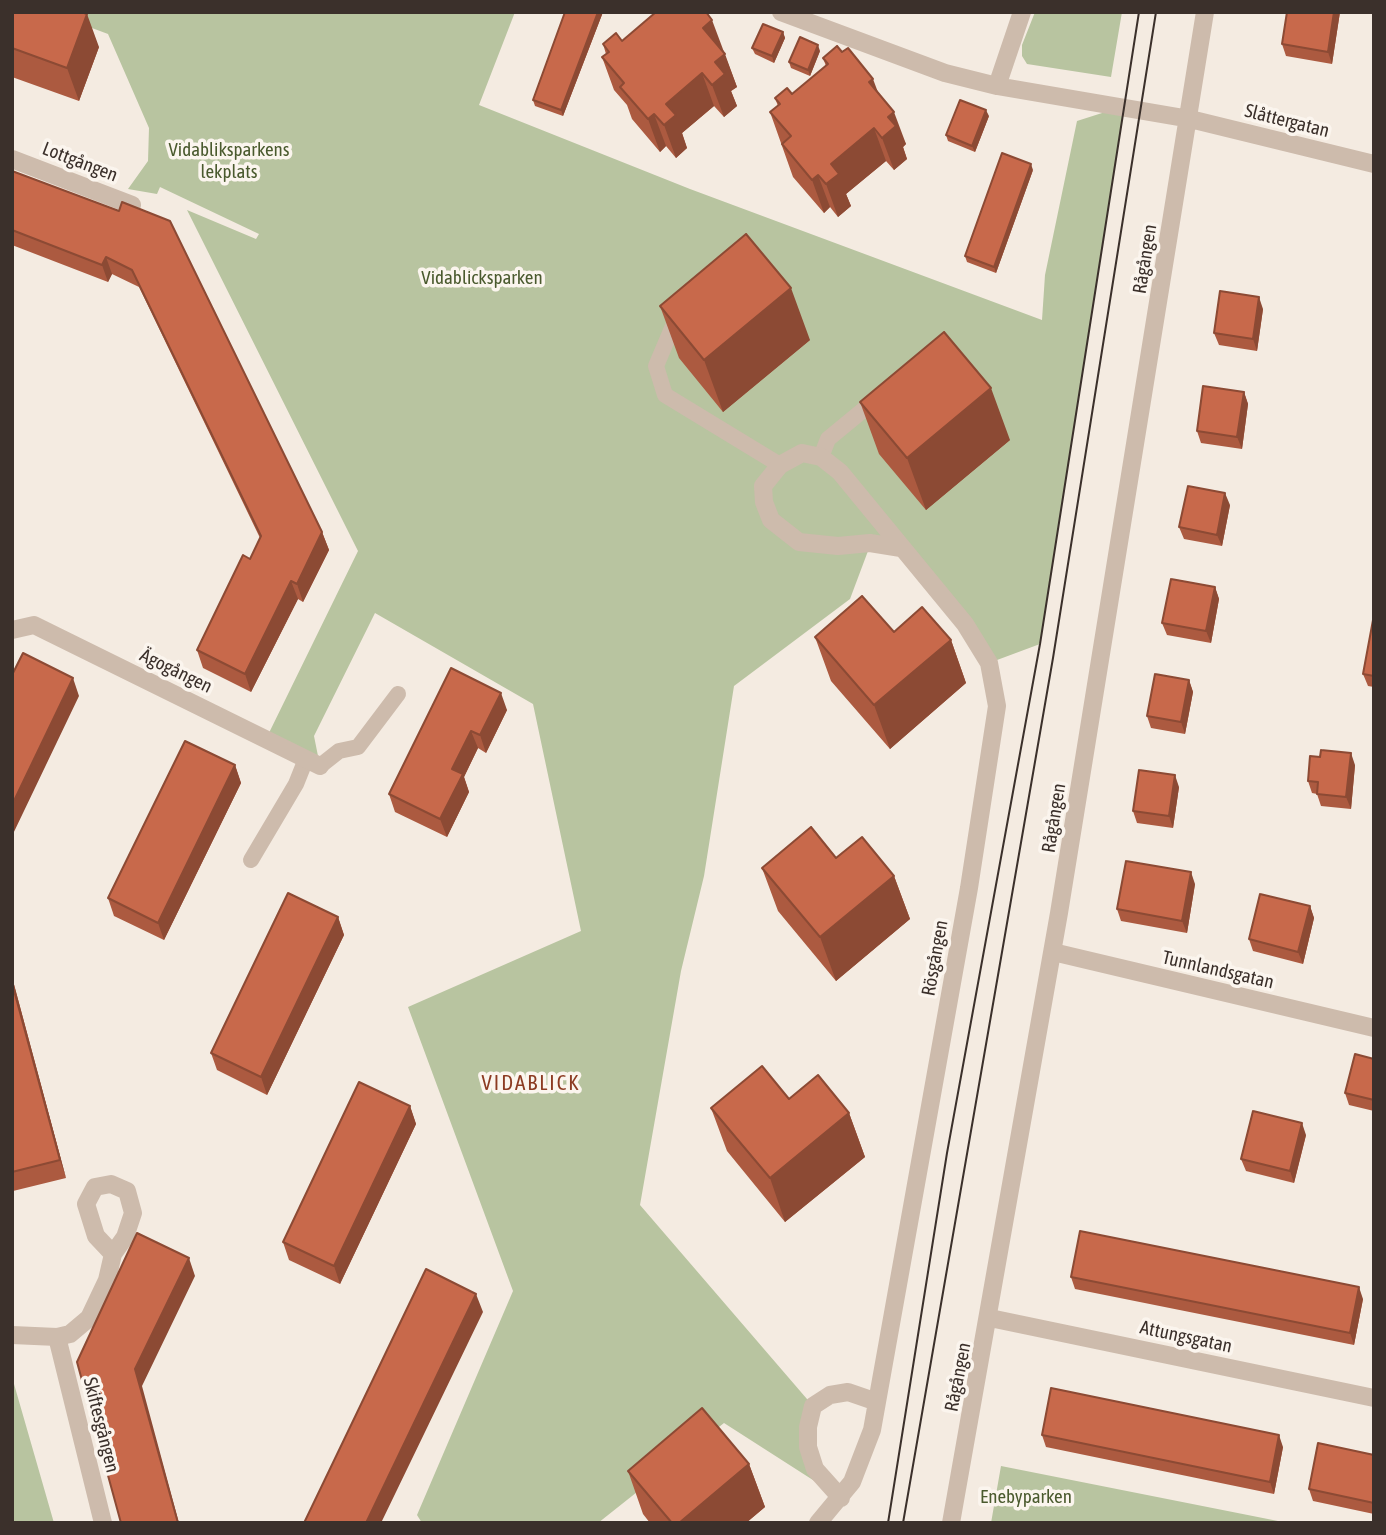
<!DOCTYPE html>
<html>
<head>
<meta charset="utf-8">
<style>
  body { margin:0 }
  #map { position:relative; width:1386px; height:1535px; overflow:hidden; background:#f4ebe1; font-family:"Asap Condensed",sans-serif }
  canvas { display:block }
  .frame { position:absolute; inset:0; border:14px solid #3b302b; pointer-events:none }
</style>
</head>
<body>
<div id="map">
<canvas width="1386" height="1535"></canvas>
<div class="frame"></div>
</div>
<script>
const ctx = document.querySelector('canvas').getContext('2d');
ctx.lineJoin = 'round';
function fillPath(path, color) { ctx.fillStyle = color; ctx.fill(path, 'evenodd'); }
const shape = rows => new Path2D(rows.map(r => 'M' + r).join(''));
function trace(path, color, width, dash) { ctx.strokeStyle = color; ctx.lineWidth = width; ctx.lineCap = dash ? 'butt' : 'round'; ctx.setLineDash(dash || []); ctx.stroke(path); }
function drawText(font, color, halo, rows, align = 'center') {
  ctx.font = font + ' "Asap Condensed",sans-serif'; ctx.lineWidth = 7; ctx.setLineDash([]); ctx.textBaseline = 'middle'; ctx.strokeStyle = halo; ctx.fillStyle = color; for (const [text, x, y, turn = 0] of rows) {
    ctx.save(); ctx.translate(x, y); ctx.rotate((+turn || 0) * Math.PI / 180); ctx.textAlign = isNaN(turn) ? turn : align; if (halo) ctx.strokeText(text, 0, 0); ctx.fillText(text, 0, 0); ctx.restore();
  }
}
const green = shape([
  [49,12,515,12,479,105,690,189,1042,320,1045,275,1077,121,1124,106,1040,644,989,663,901,548,871,543,850,599,734,686,704,876,681,971,640,1205,813,1406,808,1447,841,1498,724,1423,598,1523,422,1523,417,1515,513,1291,408,1007,581,931,533,704,375,613,314,736,320,766,266,739,358,551,187,210,256,239,259,234,160,187,157,194,128,189,148,161,149,128,108,34],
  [1035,12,1122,12,1111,77,1027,64,1022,56,1022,45],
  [12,1377,54,1523,12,1523],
  [1001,1466,1288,1523,991,1523]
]);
const service = shape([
  [678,314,656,366,665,395,780,465],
  [821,457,828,439,879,397],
  [320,766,339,751,358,747,398,694],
  [251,860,296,784,306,759]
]);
const minor = shape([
  [781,12,945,73,997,86,1190,119,1374,164],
  [997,86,1022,12],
  [12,159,132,205],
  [12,630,34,625,320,766],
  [1053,952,1374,1028],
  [990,1318,1374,1398],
  [12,1335,57,1337,103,1523],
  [57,1337,70,1334,89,1318,107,1280,113,1254,125,1237,133,1213,127,1191,111,1184,95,1187,86,1204,96,1236,113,1254],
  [841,1498,815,1469,808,1447,808,1427,813,1406,830,1395,848,1392,877,1402],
  [818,1523,852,1482,872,1430,969,888,997,706,989,663,965,624,840,472,821,457,802,453,780,465,763,486,764,502,771,520,799,542,838,546,870,543,901,548],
  [951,1523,1059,913,1205,12]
]);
const tram = shape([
  [888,1523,947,1153,1040,644,1139,12],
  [903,1523,1053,658,1156,12]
]);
const wall = shape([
  [12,12,99,47,79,101,12,77],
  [565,12,603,12,563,116,535,106,533,100],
  [1287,12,1340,12,1332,64,1286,56,1282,44],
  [783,32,785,38,774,63,755,54,752,48],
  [622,41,724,53,737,87,731,91,737,106,724,117,714,106,682,133,687,148,676,158,666,146,660,152,632,119,627,105,614,90,602,57,606,54,603,44],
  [820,51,810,76,791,68,789,62],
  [823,58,879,93,906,144,903,147,907,159,894,170,886,161,846,194,851,206,838,217,830,207,824,213,793,177,770,112,778,106,775,98,792,94,826,66],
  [989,116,975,152,948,141,946,135],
  [1033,170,996,273,967,262,965,256],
  [12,171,119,211,322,532,329,550,303,602,298,599,251,692,203,668,197,650,250,559,260,538,139,287,112,274,108,282,12,245],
  [660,306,810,340,723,412,679,358],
  [1263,309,1257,351,1219,345,1214,333],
  [1244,392,1248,404,1242,449,1201,443,1197,431],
  [860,402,1010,440,926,510,879,454],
  [1230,505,1222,546,1184,539,1179,527],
  [1215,587,1219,599,1211,643,1167,635,1162,623],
  [1374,620,1374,687,1368,686,1363,674],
  [894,632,951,640,966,683,890,749,831,681,815,637],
  [451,668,507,710,486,753,478,748,464,777,469,792,447,837,395,812,389,794],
  [1189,680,1193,692,1185,734,1151,728,1147,716],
  [235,765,241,783,164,940,114,916,108,898],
  [1355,765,1351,809,1321,806,1317,794,1312,793,1308,781],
  [1179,787,1173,828,1137,823,1133,811],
  [836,858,894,876,910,919,836,981,778,911,762,868],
  [1195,884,1187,933,1121,921,1117,909],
  [1310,906,1314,918,1303,964,1253,951,1249,939],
  [338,917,344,935,267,1095,217,1070,211,1053],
  [12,977,66,1178,13,1191,12,1188],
  [1374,1059,1374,1111,1349,1105,1345,1093],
  [789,1099,849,1113,865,1157,785,1222,727,1151,711,1108],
  [410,1106,416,1124,340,1284,289,1260,283,1242],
  [1306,1135,1294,1183,1246,1171,1241,1159],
  [1071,1277,1363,1299,1354,1345,1075,1289],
  [1042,1435,1283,1447,1274,1494,1046,1447],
  [1374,1455,1374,1514,1313,1501,1309,1489],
  [749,1464,765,1507,746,1523,650,1523,643,1514,628,1471]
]);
const shadedWall = shape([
  [598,12,603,12,563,116,561,110],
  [1334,12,1340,12,1332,64,1328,52],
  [87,14,99,47,79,101,67,68],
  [712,20,724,52,703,28],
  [783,32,785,38,774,63,772,56],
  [818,45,820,51,810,76,808,70],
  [725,54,737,87,731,91,737,106,724,117,712,85,715,62],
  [702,73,714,106,682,133,687,148,676,158,664,125,666,104],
  [873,79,885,111,869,82],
  [986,110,989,116,975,152,972,146],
  [894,112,906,144,903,147,907,159,894,170,882,138,888,117],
  [654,114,666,146,660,152,648,119],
  [874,128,886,161,846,194,851,206,838,217,826,184,831,164],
  [1031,164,1033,170,996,273,994,267],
  [818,175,830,207,824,213,812,180],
  [106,257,112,274,108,282,102,265],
  [791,288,810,340,723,412,704,360],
  [1259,297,1263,309,1257,351,1253,339],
  [991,388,1010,440,926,510,907,458],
  [1244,392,1248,404,1242,449,1237,437],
  [1225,493,1230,505,1222,546,1217,535],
  [322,532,329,550,303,602,297,584],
  [291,581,298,599,251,692,245,674],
  [1215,587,1219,599,1211,643,1206,631],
  [951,640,966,683,890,749,874,705],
  [73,678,79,696,12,836,12,805],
  [1189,680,1193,692,1185,734,1181,722],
  [501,693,507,710,486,753,480,735],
  [471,731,478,748,464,777,469,792,447,837,440,819,452,769],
  [1351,753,1355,765,1351,809,1346,797],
  [235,765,241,783,164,940,158,923],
  [1175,775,1179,787,1173,828,1169,816],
  [1191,872,1195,884,1187,933,1182,921],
  [894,876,910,919,836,981,820,937],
  [1310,906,1314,918,1303,964,1298,952],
  [338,917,344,935,267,1095,261,1077],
  [12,977,66,1178,60,1160,12,983],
  [410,1106,416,1124,340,1284,334,1266],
  [849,1113,865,1157,785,1222,770,1178],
  [1302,1123,1306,1135,1294,1183,1290,1171],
  [189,1258,195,1276,142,1386,179,1523,178,1523,135,1369],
  [1359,1287,1363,1299,1354,1345,1350,1333],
  [476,1294,483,1312,381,1523,366,1523],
  [1279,1435,1283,1447,1274,1494,1270,1482],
  [749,1464,765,1507,746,1523,679,1523]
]);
const building = shape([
  [12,12,81,12,87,14,67,68,12,48,12,12],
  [565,12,598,12,561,110,533,100,565,12],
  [656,12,706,12,712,20,703,28,725,54,715,62,725,74,712,85,702,73,666,104,676,115,664,125,654,114,648,119,620,87,624,83,602,57,609,52,603,44,616,33,622,41,656,12],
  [1287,12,1334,12,1328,52,1282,44,1287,12],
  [763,24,783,32,772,56,752,48,763,24],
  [800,37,818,45,808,70,789,62,800,37],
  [837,46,842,52,848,48,873,79,869,82,894,112,888,117,896,126,882,138,874,128,831,164,839,174,826,184,818,175,812,180,782,144,791,136,770,112,780,104,775,98,787,88,792,94,828,64,823,58,837,46],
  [960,100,986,110,972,146,946,135,960,100],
  [1002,153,1031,164,994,267,965,256,1002,153],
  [12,171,119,211,122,202,170,221,322,532,297,584,291,581,245,674,197,650,243,555,250,559,261,536,132,270,106,257,102,265,12,230,12,171],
  [746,234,791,288,704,360,660,306,746,234],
  [1220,291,1259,297,1253,339,1214,333,1220,291],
  [944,332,991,388,907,458,860,402,944,332],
  [1203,386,1244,392,1237,437,1197,431,1203,386],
  [1188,486,1225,493,1217,535,1179,527,1188,486],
  [1171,579,1215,587,1206,631,1162,623,1171,579],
  [862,596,894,632,922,607,951,640,874,705,815,637,862,596],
  [1373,620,1374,620,1374,676,1363,674,1373,620],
  [23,653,73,678,12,805,12,675,23,653],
  [451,668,501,693,480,735,471,731,452,769,463,774,440,819,389,794,451,668],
  [1155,674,1189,680,1181,722,1147,716,1155,674],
  [185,741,235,765,158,923,108,898,185,741],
  [1321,750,1351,753,1346,797,1317,794,1318,782,1308,781,1310,756,1320,757,1321,750],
  [1139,770,1175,775,1169,816,1133,811,1139,770],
  [811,827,836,858,862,837,894,876,820,937,762,868,811,827],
  [1126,861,1191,872,1182,921,1117,909,1126,861],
  [288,893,338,917,261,1077,211,1053,288,893],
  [1260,894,1310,906,1298,952,1249,939,1260,894],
  [12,983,60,1160,12,1172,12,983],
  [1355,1054,1374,1059,1374,1100,1345,1093,1355,1054],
  [762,1066,789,1099,818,1075,849,1113,770,1178,711,1108,762,1066],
  [359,1082,410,1106,334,1266,283,1242,359,1082],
  [1253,1111,1302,1123,1290,1171,1241,1159,1253,1111],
  [1080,1231,1359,1287,1350,1333,1071,1277,1080,1231],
  [137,1233,189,1258,135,1369,178,1523,121,1523,77,1362,137,1233],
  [426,1269,476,1294,366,1523,304,1523,426,1269],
  [1051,1388,1279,1435,1270,1482,1042,1435,1051,1388],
  [702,1408,749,1464,679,1523,672,1523,628,1471,702,1408],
  [1318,1443,1374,1455,1374,1503,1309,1489,1318,1443]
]);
const streetNames = [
  ["Slåttergatan",1287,121,14],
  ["Lottgången",80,162,21],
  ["Rågången",1145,259,-81],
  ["Ägogången",176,671,26],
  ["Rågången",1054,818,-81],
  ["Rösgången",935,958,-80],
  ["Tunnlandsgatan",1218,970,13],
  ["Attungsgatan",1186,1337,12],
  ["Rågången",958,1377,-79],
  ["Skiftesgången",101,1425,76]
];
const parkNames = [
  ["Vidabliksparkens",229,150],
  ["lekplats",229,172],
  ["Vidablicksparken",482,278],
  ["Enebyparken",1026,1497]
];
const neighbourhoodNames = [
  ["VIDABLICK",531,1083]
];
fillPath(green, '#b8c4a0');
trace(service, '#cdbbac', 16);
trace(minor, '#cdbbac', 18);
trace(tram, '#3b302b', 2);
fillPath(wall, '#ac5a40');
fillPath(shadedWall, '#8c4a34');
fillPath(building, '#c8694b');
trace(building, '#8c4a34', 2);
drawText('19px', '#3b302b', '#fbf5ee', streetNames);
drawText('19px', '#4a5a2e', '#fbf5ee', parkNames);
ctx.letterSpacing = '2px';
drawText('21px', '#8c3b22', '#fbf5ee', neighbourhoodNames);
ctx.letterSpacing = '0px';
</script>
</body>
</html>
